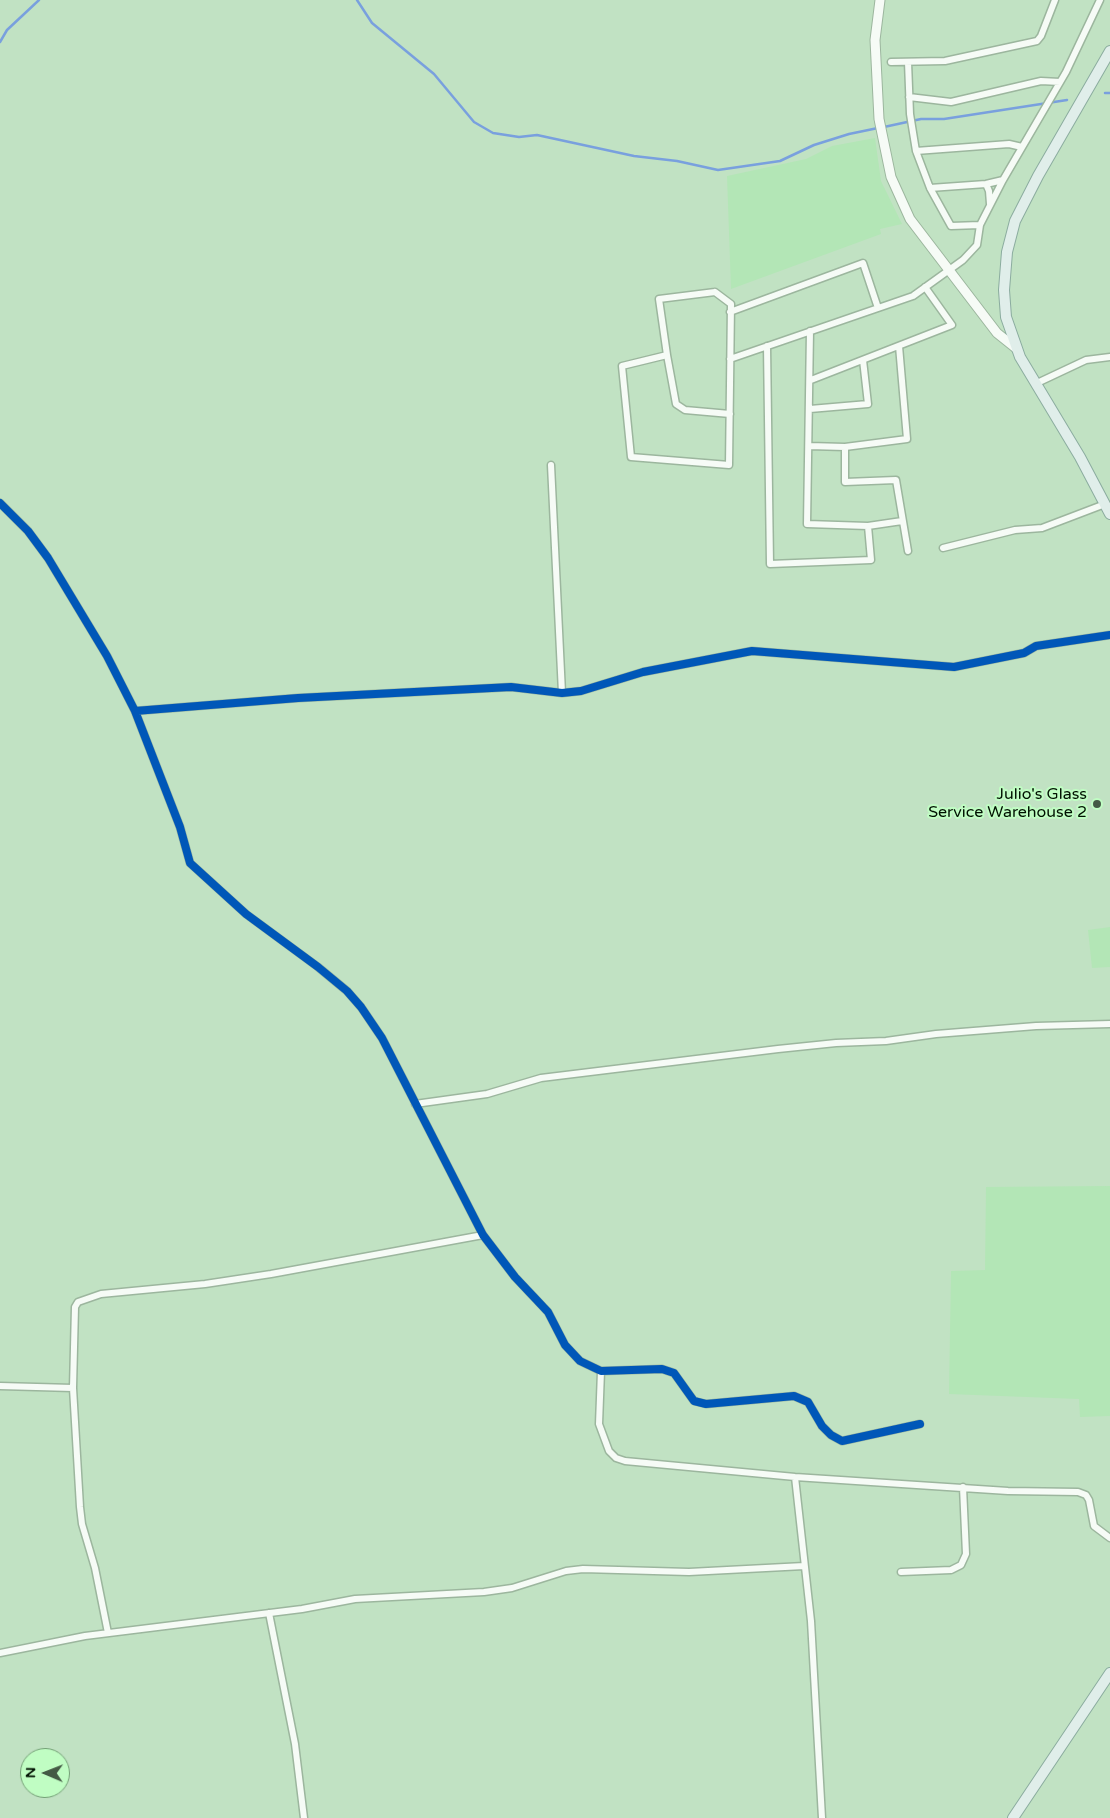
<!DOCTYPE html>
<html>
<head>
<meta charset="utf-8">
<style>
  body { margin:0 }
  #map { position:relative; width:1110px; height:1818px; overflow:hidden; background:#c1e2c3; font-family:"Varela Round",sans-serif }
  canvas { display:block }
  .north { position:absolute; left:20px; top:1748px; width:50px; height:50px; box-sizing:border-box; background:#c0fdc3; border:1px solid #739f75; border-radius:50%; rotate:271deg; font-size:14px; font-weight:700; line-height:20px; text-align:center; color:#001101 }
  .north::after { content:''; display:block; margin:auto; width:18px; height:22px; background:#445a45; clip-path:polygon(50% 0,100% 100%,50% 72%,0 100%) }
</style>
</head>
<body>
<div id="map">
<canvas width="1110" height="1818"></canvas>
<div class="north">N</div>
</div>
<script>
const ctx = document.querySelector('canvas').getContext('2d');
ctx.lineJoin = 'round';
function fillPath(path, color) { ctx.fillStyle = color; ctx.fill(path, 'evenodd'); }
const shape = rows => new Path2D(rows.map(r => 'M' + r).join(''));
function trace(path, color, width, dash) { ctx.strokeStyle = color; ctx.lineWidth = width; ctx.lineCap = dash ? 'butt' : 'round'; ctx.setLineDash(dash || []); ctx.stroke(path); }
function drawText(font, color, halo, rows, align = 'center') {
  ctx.font = font + ' "Varela Round",sans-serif'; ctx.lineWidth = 4; ctx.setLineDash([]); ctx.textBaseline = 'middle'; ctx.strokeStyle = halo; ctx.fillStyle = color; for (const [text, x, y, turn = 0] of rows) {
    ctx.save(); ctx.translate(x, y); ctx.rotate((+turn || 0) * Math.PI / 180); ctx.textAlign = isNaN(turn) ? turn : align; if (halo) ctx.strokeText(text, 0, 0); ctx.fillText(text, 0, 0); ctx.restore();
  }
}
const built = shape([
  [875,138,881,181,902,224,880,229,881,234,731,289,727,176,806,159,832,146],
  [1110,927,1110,967,1092,968,1088,930],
  [1110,1186,1110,1416,1080,1417,1079,1399,949,1394,951,1271,985,1270,986,1187]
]);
const stream = shape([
  [357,0,372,23,434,74,474,122,493,133,519,137,537,135,634,156,677,161,718,170,780,161,814,145,849,134,878,128],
  [0,42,7,30,39,0],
  [1105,93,1110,93],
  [884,127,921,119,944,119,1067,100]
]);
const street = shape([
  [891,62,945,61,1037,41,1041,36,1055,0],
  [908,62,910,114,916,151,930,188,951,226,980,225],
  [909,97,951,102,1041,81,1060,82],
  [916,151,1009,144,1022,147],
  [986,184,989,191,990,204],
  [930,188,986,184,1003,180],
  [715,292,731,304,729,465,631,457,622,366,667,355,659,299,715,292],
  [730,312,863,263,878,308],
  [810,331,807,524,868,526,902,521],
  [767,346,770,564,871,560,868,526],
  [667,355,676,404,685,410,730,414],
  [730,359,913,296,963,260,977,245,980,225,1003,180,1066,72,1100,0],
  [811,380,952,325,925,287],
  [1035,384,1086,360,1110,357],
  [810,409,868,404,863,360],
  [809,446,845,447,907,439,899,346],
  [845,447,845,482,896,480,908,551],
  [551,465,562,693],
  [0,503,28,531,48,558,107,656,135,711,180,827,190,863,246,914,318,967,347,991,361,1007,382,1038,483,1235,515,1277,548,1312,565,1345,580,1361,601,1371,662,1369,674,1373,694,1401,706,1404,794,1396,808,1402,822,1426,831,1435,842,1441,920,1424],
  [943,548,1015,530,1042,528,1105,504],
  [135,711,298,698,511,687,562,693,581,691,643,672,752,651,954,667,1024,653,1036,646,1110,635],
  [415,1104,487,1094,541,1078,778,1049,836,1043,886,1041,936,1034,1036,1026,1110,1024],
  [601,1371,599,1424,609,1451,616,1458,625,1461,795,1477,1008,1491,1078,1492,1086,1495,1089,1500,1094,1526,1110,1538],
  [0,1386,73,1388],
  [795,1477,811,1621,822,1818],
  [901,1572,951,1570,961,1565,966,1554,963,1487],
  [269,1613,295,1744,304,1818],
  [108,1633,95,1568,82,1524,80,1507,73,1388,75,1307,78,1302,101,1294,205,1284,271,1274,483,1235],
  [0,1653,85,1636,302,1609,355,1599,484,1592,512,1588,566,1571,583,1569,689,1572,804,1566]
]);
const secondary = shape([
  [880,0,875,40,879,119,891,177,910,219,997,333,1017,349]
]);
const primary = shape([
  [1110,51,1038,176,1015,221,1007,252,1004,290,1006,317,1020,357,1080,457,1110,514],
  [1013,1818,1110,1673]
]);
const cycleway = shape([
  [0,503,28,531,48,558,107,656,135,711,180,827,190,863,246,914,318,967,347,991,361,1007,382,1038,483,1235,515,1277,548,1312,565,1345,580,1361,601,1371,662,1369,674,1373,694,1401,706,1404,794,1396,808,1402,822,1426,831,1435,842,1441,920,1424],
  [135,711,298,698,511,687,562,693,581,691,643,672,752,651,954,667,1024,653,1036,646,1110,635]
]);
const markers = [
  [1097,804,5,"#445a45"]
];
const poiNames = [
  ["Julio's Glass",1087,795],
  ["Service Warehouse 2",1087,813]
];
fillPath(built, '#b3e6b6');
trace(stream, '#79a0de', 2.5);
trace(street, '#9cb69e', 9);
trace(secondary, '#9cb69e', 11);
trace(primary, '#8bac9f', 12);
trace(street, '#f6fbf6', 6);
trace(secondary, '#f6fbf6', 9);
trace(primary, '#e0eeea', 10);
trace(cycleway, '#0057b8', 8);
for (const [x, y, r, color] of markers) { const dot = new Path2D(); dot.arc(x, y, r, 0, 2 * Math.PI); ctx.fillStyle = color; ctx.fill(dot); trace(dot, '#c0fdc3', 2); }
drawText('16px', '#001101', '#c0fdc3', poiNames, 'right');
</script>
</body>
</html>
